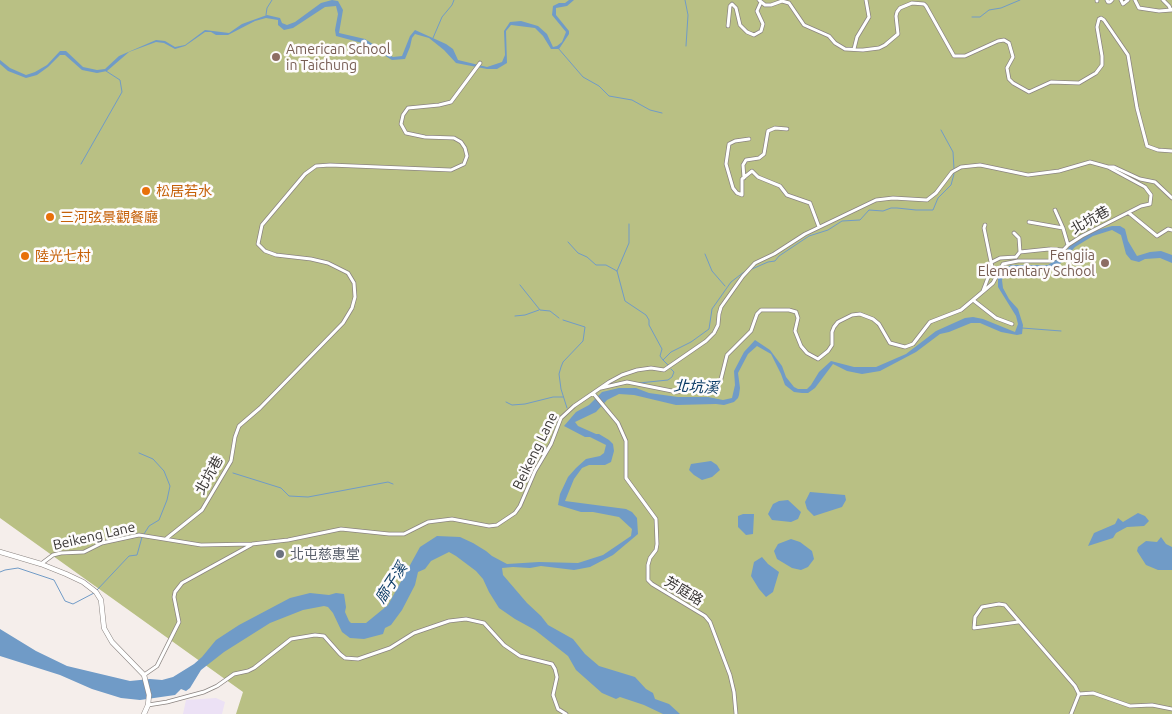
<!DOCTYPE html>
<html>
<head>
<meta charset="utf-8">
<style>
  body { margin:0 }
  canvas { display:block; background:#f5eeeb }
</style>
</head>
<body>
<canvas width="1172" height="714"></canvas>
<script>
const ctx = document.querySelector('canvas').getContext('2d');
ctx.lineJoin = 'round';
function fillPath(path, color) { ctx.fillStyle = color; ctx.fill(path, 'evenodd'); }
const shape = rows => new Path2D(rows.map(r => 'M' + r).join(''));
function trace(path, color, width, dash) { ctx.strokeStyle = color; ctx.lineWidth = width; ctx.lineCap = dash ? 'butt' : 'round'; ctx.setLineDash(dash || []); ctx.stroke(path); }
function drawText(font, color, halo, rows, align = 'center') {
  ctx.font = font + ' Ubuntu,"Noto Sans TC",sans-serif'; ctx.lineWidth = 5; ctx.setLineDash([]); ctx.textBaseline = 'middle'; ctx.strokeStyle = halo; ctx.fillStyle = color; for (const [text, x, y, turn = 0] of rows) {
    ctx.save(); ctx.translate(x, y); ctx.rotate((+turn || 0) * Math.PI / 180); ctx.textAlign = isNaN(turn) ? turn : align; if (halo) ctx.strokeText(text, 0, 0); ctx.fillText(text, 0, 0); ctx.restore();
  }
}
const education = shape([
  [216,698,225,702,222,714,183,714,186,700]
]);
const forest = shape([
  [0,0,1172,0,1172,714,236,714,243,692,0,518]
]);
const water = shape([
  [332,0,338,1,343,10,339,33,365,39,393,57,402,56,410,36,415,30,446,44,453,49,458,60,487,67,502,62,505,55,504,31,510,22,521,21,538,26,547,34,553,47,557,46,562,42,566,32,552,15,553,6,559,3,565,3,569,0,574,0,567,6,556,8,556,15,569,31,569,34,559,49,551,49,543,36,535,28,511,25,506,31,507,63,497,69,487,69,456,63,444,50,429,38,415,34,412,38,410,47,405,59,392,60,366,44,336,36,335,30,338,14,336,6,325,7,293,28,284,30,278,25,278,20,266,18,255,21,228,35,216,35,211,32,205,32,185,46,175,49,164,43,156,42,129,52,107,71,97,73,82,70,65,55,60,55,48,67,37,75,26,78,8,71,0,64,0,60,10,68,26,75,35,72,47,65,60,51,66,51,83,67,97,70,105,69,119,56,156,40,165,41,175,47,185,45,205,30,229,33,242,24,267,15,280,18,282,23,287,25,295,22,321,3],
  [1112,226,1120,226,1125,229,1128,241,1137,256,1150,252,1161,251,1172,255,1172,263,1160,258,1145,259,1139,262,1131,260,1126,254,1121,235,1112,230,1093,236,1075,247,1059,265,1048,270,1015,267,1005,272,1002,280,1003,288,1009,299,1018,309,1023,325,1022,334,1017,335,1001,332,980,323,971,323,949,332,940,334,916,352,880,371,862,374,847,371,833,364,815,388,808,393,802,393,794,392,785,385,781,374,771,354,757,346,748,354,738,373,740,388,739,395,738,398,734,402,724,405,716,404,676,405,634,395,619,394,607,400,596,412,575,422,578,426,596,434,599,434,609,440,613,444,614,451,611,462,605,465,589,465,582,468,574,479,565,501,626,509,632,512,637,518,638,534,613,555,590,567,574,570,541,566,530,568,513,567,502,568,503,575,527,603,541,616,548,625,573,639,585,654,599,666,635,677,646,689,653,693,655,699,669,704,680,714,663,714,644,705,620,697,616,699,602,693,576,670,568,656,535,630,515,619,499,608,489,592,483,579,476,571,456,556,449,552,431,561,425,569,418,572,415,585,402,610,391,625,385,628,383,634,364,639,350,638,342,632,333,613,328,607,324,606,303,610,270,623,224,652,201,670,190,688,186,691,181,689,175,695,140,700,121,698,92,689,60,675,0,656,0,629,36,651,67,666,130,681,150,679,162,680,173,677,194,664,202,657,216,640,239,625,290,598,310,593,329,595,336,593,344,594,346,607,345,612,349,621,351,623,366,623,388,605,420,547,437,536,460,537,473,543,486,551,492,556,507,564,539,562,578,563,603,555,631,536,632,529,619,517,593,512,581,512,558,505,560,494,568,477,576,468,586,459,600,456,604,453,606,445,590,437,585,437,564,426,576,412,589,405,602,392,619,388,636,388,649,393,678,397,708,397,723,400,732,398,735,385,734,371,744,352,755,340,770,350,782,366,786,377,794,387,798,389,807,389,811,385,819,372,831,361,854,367,876,367,906,354,936,331,965,318,973,317,983,319,1015,332,1018,324,1016,316,998,287,998,278,1002,270,1011,265,1048,265,1063,255,1070,246,1094,231],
  [711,461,717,465,720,470,712,477,702,480,694,475,689,470,691,464],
  [810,492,845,495,846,500,842,507,814,516,807,509,805,502],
  [788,500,801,512,798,519,791,522,772,520,768,514,773,504,779,501],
  [1138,513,1145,516,1149,521,1144,526,1127,527,1116,533,1113,538,1088,546,1094,533,1115,524,1118,518,1123,522],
  [743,514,754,514,753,534,746,535,738,527,738,516],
  [1161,537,1166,544,1172,547,1172,570,1158,570,1146,565,1137,551,1138,547,1146,541,1157,542],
  [791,539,800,542,812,551,814,559,808,567,801,570,792,568,777,559,774,551,778,544],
  [762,557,768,564,779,572,773,592,766,597,759,589,751,576,754,562]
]);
const stream = shape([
  [685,0,688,15,686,46],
  [266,15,267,8,272,0],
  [972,17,980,17,989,10,1001,8,1020,0],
  [433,38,442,17,452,5,454,0],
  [558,48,583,77,599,86,609,96,632,100,650,110,662,113],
  [941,130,953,152,954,169],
  [81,164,122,92,120,80,106,71],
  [568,242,578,253,587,257,596,265,606,265,617,271,625,301,646,315,649,320,649,325,662,349,660,356,663,360],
  [705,254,712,271,725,286],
  [752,269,768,262,775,261,779,256,809,236,828,230,842,221,860,220,869,210,883,211,891,208,897,208,916,210,933,210,938,198,951,185,954,174],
  [617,271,629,243,629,224],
  [520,285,540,310,550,311,559,318],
  [515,316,525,315,539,310],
  [563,320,585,327,583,341,563,362,561,367,559,374,561,389,567,408],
  [1022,328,1061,331],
  [668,365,663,360,671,352,691,342,709,329,712,309,731,282,744,272],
  [639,383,668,380,672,377,674,372,671,369],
  [506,402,512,405,525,404,553,397,563,397],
  [139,453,153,459,164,471,170,486,167,500,159,520,149,526,144,534],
  [233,473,281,488,289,496,308,497,388,482,393,484],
  [0,572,5,570,18,568,54,580,65,601,73,604,94,593],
  [97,590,129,556,137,555,142,537]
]);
const minor = shape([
  [759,0,765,5,771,5,782,1,789,3,804,25,829,36,835,43,845,49,863,50,879,48,885,45,898,34,896,16,897,12,900,8,912,3,924,4,926,6,954,56,965,56,998,41,1004,40,1009,43,1013,57,1007,68,1009,79,1013,83,1029,92,1051,82,1079,83,1096,73,1102,65,1102,56,1097,27,1099,19,1101,18,1104,20,1128,55,1137,108,1147,146,1158,150,1172,151],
  [1107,0,1108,2,1110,2,1112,0],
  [1121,0,1123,4,1128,0],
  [1135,0,1139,8,1159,11,1172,10],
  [1163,0,1169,6,1171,10],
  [1097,1,1097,0],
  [728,26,730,6,732,4,736,8,740,25,747,32,754,35,761,31,763,24,757,11,761,2],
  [854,49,857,37,869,17,866,0],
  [749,139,735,141,729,144,726,164,733,188,737,193,742,195,742,179,752,171,758,177,780,186,787,195,810,203,819,227],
  [744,178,743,165,746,160,759,158,764,154,768,131,775,128,787,129],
  [1055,210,1063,228],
  [1129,213,1157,236,1168,229,1172,230],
  [1029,222,1063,228,1068,245],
  [1020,252,1049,249,1064,250],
  [992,262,1000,258,1016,257,1020,252,1019,238,1014,233],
  [983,291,992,267,984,228,985,225],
  [973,300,996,318,1012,324],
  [601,388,627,382,677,392,715,385,721,379,727,355,751,331,757,314,761,310,789,310,796,312,798,318,795,331,801,346,807,353,818,359,828,351,832,345,832,332,834,327,838,322,852,315,860,314,873,319,879,324,890,343,905,347,913,344,930,322,961,310,986,289,993,283,1003,264,1018,261,1049,261,1056,258,1068,245,1082,236,1141,206,1150,204,1151,195,1145,187,1108,167],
  [593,393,618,423,626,441,626,478,656,519,657,544,656,550,650,558,648,565,648,580,652,584,705,616,710,622,730,675,734,692,736,714],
  [167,538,202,510,231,461,235,437,239,426,260,408,343,323,352,308,355,297,354,283,348,273,328,263,311,259,276,255,265,251,258,244,262,225,305,174,316,166,330,165,451,170,464,164,467,156,465,148,461,142,454,138,425,137,406,133,401,124,403,115,408,108,439,105,451,102,480,63],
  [41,564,53,555,61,553,84,552,102,543,139,535,201,545,252,544,288,540,341,529,389,534,404,534,428,522,452,519,489,526,497,525,515,513,520,506,535,471,551,444,561,418,574,406,609,382,622,375,637,370,651,368,664,370,706,341,714,333,718,325,719,314,721,307,743,276,755,263,774,254,805,234,876,200,893,198,927,200,936,193,952,172,961,167,980,165,1028,175,1059,171,1090,162,1108,167,1114,167,1140,179,1155,182,1172,198],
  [1018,622,974,628,975,617,982,607,999,604,1005,605,1075,686,1079,694],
  [144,675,157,666,179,622,174,597,175,592,182,583,251,545],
  [148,705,167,702,204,692,217,686,234,674,248,671,254,668,291,639,315,635,324,636,340,654,345,658,358,659,390,648,414,633,449,621,466,619,484,623,504,645,520,656,552,664,555,669,557,677,553,695,558,709,566,714],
  [1071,714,1079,694,1093,693,1130,706,1152,705,1172,709]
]);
const secondary = shape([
  [0,552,41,564,66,574,83,582,96,592,101,600,104,628,112,642,144,675,149,695,148,705,144,714]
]);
const markers = [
  [276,57,5,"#8d6e63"],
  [146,191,5,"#e8710a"],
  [50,217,5,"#e8710a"],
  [25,256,5,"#e8710a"],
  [1105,263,5,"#8d6e63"],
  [280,554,5,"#6b7280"]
];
const educationNames = [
  ["American School",286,49],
  ["in Taichung",286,65],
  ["Fengjia",1095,255,"right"],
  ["Elementary School",1095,271,"right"]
];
const foodNames = [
  ["松居若水",156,191],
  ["三河弦景觀餐廳",60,217],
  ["陸光七村",35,256]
];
const streetNames = [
  ["北坑巷",1090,220,-29],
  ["Beikeng Lane",535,451,-64],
  ["北坑巷",209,475,-61],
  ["Beikeng Lane",94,536,-13],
  ["芳庭路",684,591,31]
];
const worshipNames = [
  ["北屯慈惠堂",290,554]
];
const waterNames = [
  ["北坑溪",696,387,3],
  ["廍子溪",391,583,-57]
];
fillPath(education, '#ece1f5');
fillPath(forest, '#b9c084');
fillPath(water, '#709bc7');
trace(stream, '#709bc7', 1);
trace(minor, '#8b8481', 4.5);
trace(secondary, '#8b8481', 5.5);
trace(minor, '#fff', 3);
trace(secondary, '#fff', 4.5);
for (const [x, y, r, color] of markers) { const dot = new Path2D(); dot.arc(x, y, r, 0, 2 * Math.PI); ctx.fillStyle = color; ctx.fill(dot); trace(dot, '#fefcfc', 2); }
drawText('14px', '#785e54', '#fefcfc', educationNames, 'left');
drawText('14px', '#c56008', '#fefcfc', foodNames, 'left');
drawText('14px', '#3a3736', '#fefcfc', streetNames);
drawText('14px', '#5b616d', '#fefcfc', worshipNames, 'left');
drawText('italic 15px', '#0c3c67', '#fefcfc', waterNames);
</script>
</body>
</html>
